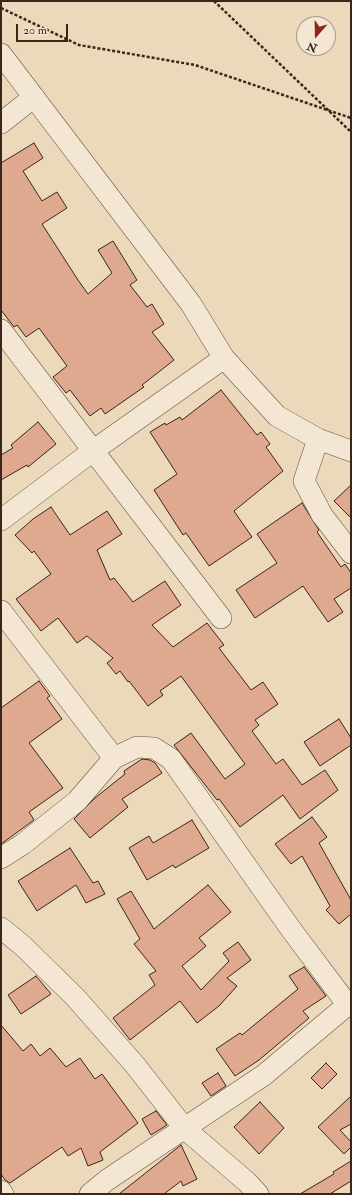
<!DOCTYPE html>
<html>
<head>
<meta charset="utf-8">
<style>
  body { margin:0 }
  #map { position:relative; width:352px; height:1195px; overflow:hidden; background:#ecd8ba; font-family:"IM FELL Double Pica",serif }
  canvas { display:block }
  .frame { position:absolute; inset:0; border:2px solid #3a261a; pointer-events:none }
  .north { position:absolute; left:296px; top:16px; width:40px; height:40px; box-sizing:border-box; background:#f3e6d2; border:1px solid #a99988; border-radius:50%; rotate:200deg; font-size:11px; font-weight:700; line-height:16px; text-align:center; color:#3a261a }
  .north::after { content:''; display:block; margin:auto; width:14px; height:18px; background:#8f2418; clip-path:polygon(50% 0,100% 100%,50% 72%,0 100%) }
  .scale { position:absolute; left:16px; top:24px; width:52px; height:18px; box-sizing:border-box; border:2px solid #3a261a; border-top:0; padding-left:5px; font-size:12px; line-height:14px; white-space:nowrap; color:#3a261a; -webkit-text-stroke:3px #f3e6d2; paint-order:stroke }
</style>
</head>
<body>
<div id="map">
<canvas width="352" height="1195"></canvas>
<div class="frame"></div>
<div class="north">N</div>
<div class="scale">20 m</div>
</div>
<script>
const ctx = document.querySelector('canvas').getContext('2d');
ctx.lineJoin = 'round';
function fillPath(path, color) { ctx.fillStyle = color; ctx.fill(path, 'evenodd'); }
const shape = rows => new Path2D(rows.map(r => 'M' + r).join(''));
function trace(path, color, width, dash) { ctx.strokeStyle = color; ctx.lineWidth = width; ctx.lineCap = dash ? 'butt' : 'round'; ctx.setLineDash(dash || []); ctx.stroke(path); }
const building = shape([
  [34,143,43,158,23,171,42,201,57,192,67,208,42,224,78,280,88,294,112,273,98,250,113,241,137,280,130,285,147,307,152,304,164,324,152,332,174,360,142,385,144,387,105,414,101,408,90,416,70,390,66,393,53,377,67,366,39,328,26,337,17,325,14,327,1,310,1,163,34,143],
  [221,390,257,435,261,432,270,444,266,447,283,471,234,511,252,537,209,566,186,533,183,535,154,490,177,474,150,432,165,423,166,425,180,417,182,420,221,390],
  [38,422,56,444,28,467,27,465,1,480,1,455,13,448,11,445,38,422],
  [351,485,351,518,334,501,351,485],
  [302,503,319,530,317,532,341,567,345,564,351,573,351,588,334,599,343,612,328,622,303,586,255,618,236,590,277,563,257,534,302,503],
  [51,507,70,535,107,511,122,534,97,550,110,580,114,578,133,602,165,581,181,605,152,625,173,647,207,623,224,645,219,648,251,690,263,682,278,704,255,720,259,725,252,731,276,764,283,759,302,785,325,770,338,790,300,819,283,795,240,827,219,799,217,800,174,745,191,733,225,779,245,764,181,676,160,691,163,695,148,706,129,681,128,682,120,671,116,674,107,663,113,658,87,636,77,643,58,618,41,631,16,599,51,574,34,551,32,553,15,535,33,519,51,507],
  [39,681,50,696,47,698,62,719,29,743,63,788,29,812,34,820,1,844,1,708,39,681],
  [339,719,351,738,351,745,320,766,304,742,339,719],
  [142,759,150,760,155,763,162,773,122,799,128,807,90,838,74,819,95,798,125,774,124,771,142,759],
  [312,817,327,837,319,843,351,900,351,914,339,924,326,910,330,906,302,856,291,864,275,844,312,817],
  [192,820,209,848,175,868,173,865,147,880,129,848,149,836,153,843,192,820],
  [70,848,93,883,98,881,105,894,86,903,76,885,37,911,18,881,70,848],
  [208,885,231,912,199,938,206,946,182,966,201,990,229,961,223,953,238,942,251,960,227,978,237,986,219,1006,197,1023,180,1001,130,1040,113,1018,155,985,149,975,156,971,134,944,140,939,117,899,131,891,154,929,208,885],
  [304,967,326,996,303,1011,309,1018,259,1060,235,1076,216,1049,240,1033,242,1035,298,989,289,976,304,967],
  [36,976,51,994,21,1014,8,995,36,976],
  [1,1025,23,1051,31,1044,40,1056,50,1048,66,1067,80,1058,95,1079,102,1074,138,1123,100,1152,103,1160,88,1166,81,1148,68,1156,62,1147,10,1183,5,1180,1,1174,1,1025],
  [326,1063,337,1074,322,1089,311,1078,326,1063],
  [218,1073,226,1086,211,1096,202,1083,218,1073],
  [351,1096,351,1124,340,1130,351,1142,351,1147,344,1154,318,1127,351,1096],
  [260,1102,284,1128,259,1154,234,1127,260,1102],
  [156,1111,167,1125,151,1135,142,1119,156,1111],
  [181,1145,197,1179,183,1186,181,1181,164,1194,119,1194,181,1145],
  [351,1161,351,1181,330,1194,300,1194,334,1174,333,1172,351,1161]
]);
const path = shape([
  [214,1,351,132],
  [1,8,79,45,195,65,351,118]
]);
const minor = shape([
  [1,54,191,304,224,358,277,416,318,439,351,451],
  [1,123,34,97],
  [1,330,221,618],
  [318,439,304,481,322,515,351,553],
  [1,520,94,450,224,358],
  [1,611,114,758],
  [1,858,23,844,77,801,114,758,137,747,154,748,171,759,290,928,347,1004],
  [1,928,23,946,75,997,135,1065,185,1129,247,1182,258,1194],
  [1,1191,3,1194],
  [90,1194,107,1180,264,1075,351,1002]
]);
fillPath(building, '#dfa98f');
trace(building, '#3a261a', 1);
trace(minor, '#665242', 22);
trace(path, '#3a261a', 2.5, [3, 2]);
trace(minor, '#f3e6d2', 21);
</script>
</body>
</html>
